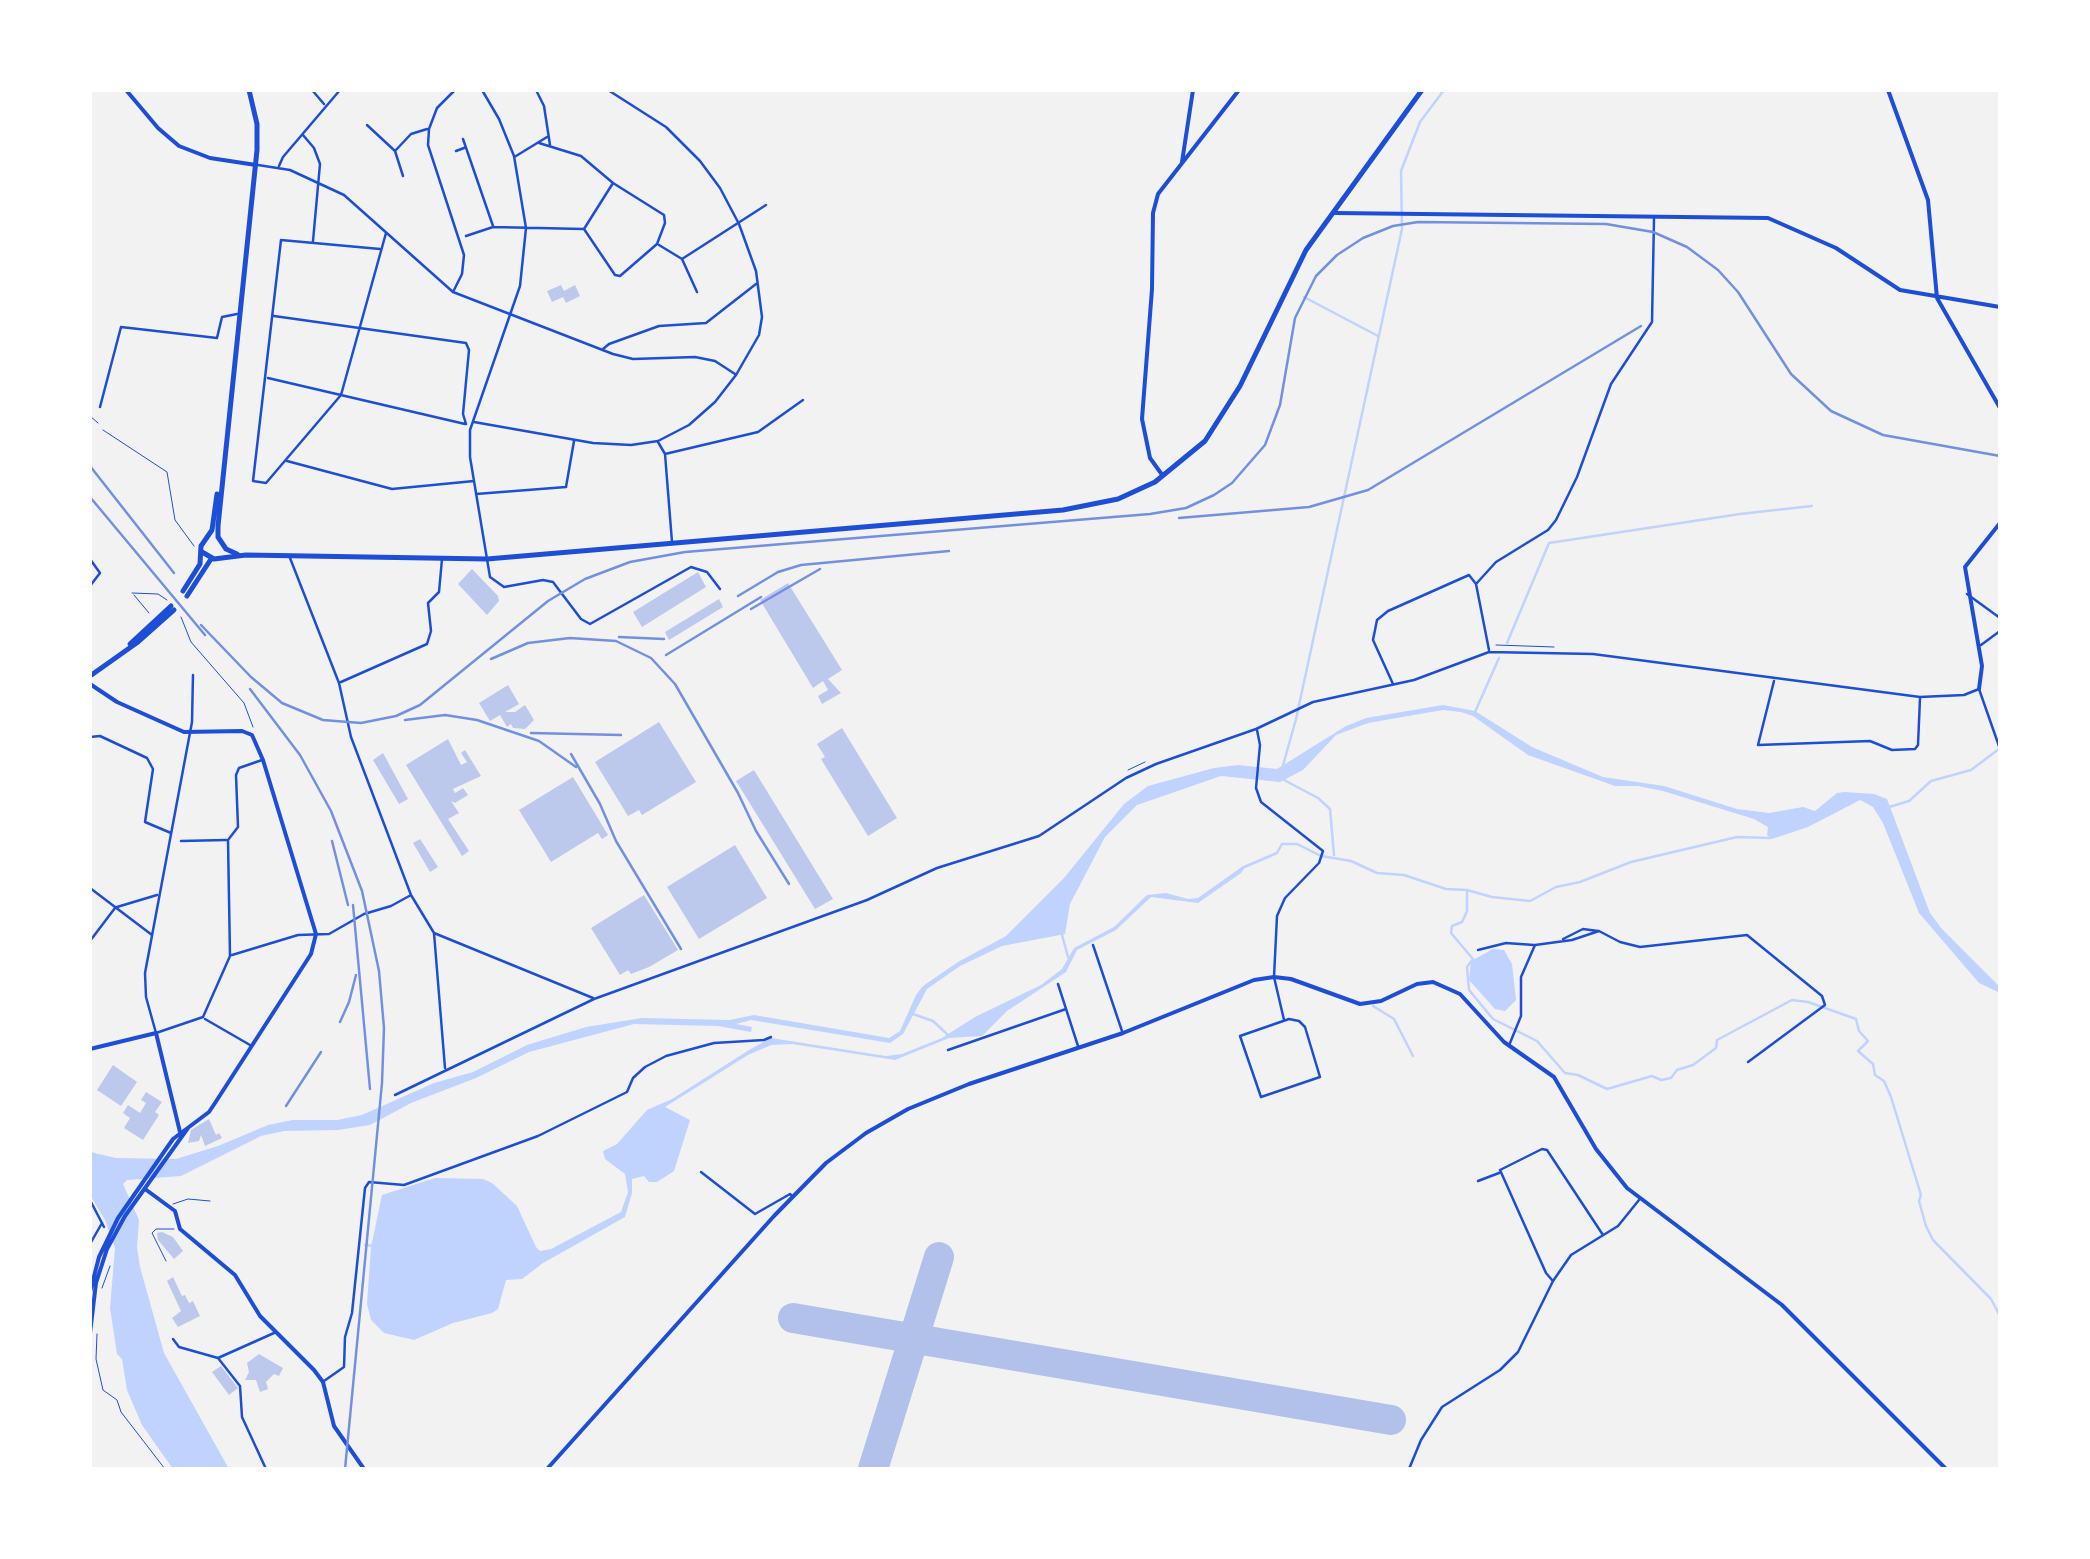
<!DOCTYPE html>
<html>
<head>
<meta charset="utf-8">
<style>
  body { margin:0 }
  #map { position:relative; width:2090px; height:1559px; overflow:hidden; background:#f2f2f2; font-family:Lato,sans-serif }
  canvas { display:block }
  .frame { position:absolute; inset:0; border:92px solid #fff; pointer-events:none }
</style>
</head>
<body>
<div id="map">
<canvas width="2090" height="1559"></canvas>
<div class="frame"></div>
</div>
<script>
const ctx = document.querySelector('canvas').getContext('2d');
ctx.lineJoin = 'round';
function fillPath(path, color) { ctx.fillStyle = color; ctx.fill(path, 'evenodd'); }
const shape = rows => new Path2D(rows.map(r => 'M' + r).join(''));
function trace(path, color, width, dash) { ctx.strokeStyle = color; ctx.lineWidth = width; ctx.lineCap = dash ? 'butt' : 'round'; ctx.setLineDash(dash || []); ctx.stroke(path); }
const water = shape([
  [1443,705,1475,711,1532,747,1603,777,1664,786,1737,809,1769,813,1803,807,1815,811,1837,793,1845,792,1874,794,1887,799,1930,913,1941,928,2000,987,2000,993,1979,983,1919,913,1883,823,1873,807,1860,800,1808,827,1772,839,1767,835,1768,827,1754,819,1663,791,1638,786,1615,786,1528,755,1473,716,1461,712,1443,710,1368,723,1336,735,1303,770,1280,782,1221,776,1137,805,1105,837,1070,904,1065,934,1002,946,960,966,927,989,903,1034,890,1043,751,1020,736,1024,752,1027,751,1032,718,1026,634,1024,529,1052,476,1078,411,1103,370,1125,338,1130,284,1131,261,1136,181,1176,127,1180,123,1184,139,1220,137,1247,140,1267,164,1353,229,1469,173,1469,142,1425,127,1390,122,1359,117,1354,110,1308,115,1248,105,1220,90,1195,90,1152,116,1158,176,1159,218,1146,268,1125,293,1120,337,1120,362,1115,434,1083,473,1072,527,1045,586,1027,642,1018,730,1020,754,1015,889,1038,900,1031,916,995,923,986,958,962,1006,936,1064,878,1124,804,1148,786,1214,768,1238,765,1277,769,1346,726,1366,718],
  [1243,866,1245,867,1241,873,1198,903,1151,897,1116,930,1077,950,1066,972,1007,1011,982,1036,949,1038,895,1060,792,1044,771,1045,748,1055,665,1107,690,1120,674,1171,657,1182,649,1182,644,1176,632,1179,632,1193,625,1217,543,1263,522,1279,506,1280,498,1309,492,1313,453,1323,414,1340,384,1333,371,1320,367,1304,371,1247,382,1195,435,1178,483,1179,492,1183,517,1206,536,1247,540,1251,551,1249,621,1212,628,1192,625,1174,605,1159,603,1151,617,1144,647,1110,672,1099,749,1050,771,1038,886,1056,902,1054,942,1038,975,1017,1041,985,1062,969,1074,948,1114,927,1147,895,1166,893,1188,899,1198,898],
  [1493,949,1504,950,1512,964,1516,1000,1505,1011,1495,1009,1469,980,1471,961]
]);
const stream = shape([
  [1304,297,1378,336],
  [1507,643,1549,543,1740,514,1812,506],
  [1475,712,1499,658],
  [1282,769,1296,719,1402,229,1401,171,1420,122,1444,90],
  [1284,780,1318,798,1330,809,1334,855],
  [1889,807,1909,801,1931,781,1971,770,1999,749],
  [1242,868,1277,853,1282,844,1297,844,1321,856,1351,861,1377,873,1404,875,1446,889,1467,890,1467,911,1462,922,1452,926,1451,933,1473,959,1467,967,1469,990,1493,1019,1537,1041,1565,1073,1578,1075,1607,1089,1652,1076,1661,1080,1671,1078,1677,1070,1693,1065,1716,1048,1717,1040,1792,1000,1808,1002,1856,1019,1859,1031,1868,1041,1858,1051,1873,1064,1875,1075,1884,1081,1891,1097,1921,1195,1919,1201,1926,1226,1933,1240,1991,1299,2000,1316],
  [1467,890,1492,897,1530,901,1556,887,1580,882,1631,862,1737,837,1770,838],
  [1061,931,1068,957],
  [1373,1006,1394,1019,1413,1056],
  [913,1014,933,1021,948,1035],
  [365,1245,374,1246]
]);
const runway = shape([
  [793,1318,1391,1420],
  [873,1469,939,1257]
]);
const building = shape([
  [561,285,564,291,575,285,580,296,566,303,563,297,552,302,547,291],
  [472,569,498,596,499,601,487,615,458,584],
  [698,572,706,587,642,627,633,612],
  [788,583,842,670,828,679,841,693,822,704,818,696,828,690,823,681,813,688,760,600],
  [719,599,723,607,669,640,665,632],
  [508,685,519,704,505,712,515,712,525,705,534,720,525,729,513,728,511,724,507,727,500,715,490,721,479,703],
  [659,722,696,782,642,815,639,810,628,816,595,762],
  [842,728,897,818,868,836,821,759,825,757,817,744],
  [448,739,461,765,467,762,461,753,465,750,481,776,453,789,455,793,463,788,468,795,455,803,451,801,459,813,448,819,469,851,462,856,406,765],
  [383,753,408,799,399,804,373,760],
  [754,770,833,899,815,909,736,781],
  [573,777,608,835,602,839,598,833,551,862,519,810],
  [420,839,438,867,430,872,413,843],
  [735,845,767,898,699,939,667,887],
  [644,895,678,950,649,967,631,974,628,970,620,975,591,928],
  [113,1065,137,1082,121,1106,97,1090],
  [146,1092,162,1102,155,1112,159,1115,143,1140,124,1128,130,1118,123,1113,128,1105,140,1113,146,1103,141,1100],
  [209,1119,216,1135,219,1133,222,1138,205,1146,201,1135,199,1141,188,1143,191,1130],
  [162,1232,173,1237,183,1251,174,1259,158,1240,157,1233],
  [173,1277,182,1296,185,1295,189,1303,193,1301,200,1316,178,1327,172,1318,181,1311,167,1281],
  [259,1354,283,1368,279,1376,274,1374,266,1382,268,1389,260,1392,256,1380,245,1380,249,1372,247,1363],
  [221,1366,238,1388,229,1395,212,1372]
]);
const path = shape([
  [103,430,167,472,175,520,194,546],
  [132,593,158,594,167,600],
  [134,595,149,613],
  [181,617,191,642,244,703,253,727],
  [1496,645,1554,647],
  [1128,770,1145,762],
  [166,1261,152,1233,156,1229,174,1229],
  [102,1288,110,1266],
  [97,1334,96,1359,103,1390,117,1400,121,1412,165,1469]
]);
const service = shape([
  [90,416,98,423],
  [173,1204,188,1199,210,1201]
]);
const pedestrian = shape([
  [90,1200,104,1227]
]);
const minor = shape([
  [312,90,324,104],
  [482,90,499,119,514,156,526,228,520,286,470,430,470,457,490,577,504,587,543,580,553,582,581,619,590,624,691,567,707,572,720,589],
  [536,90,544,106,550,145],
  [367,125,395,151,403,176],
  [303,135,314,148,320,164,313,241],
  [463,139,493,226],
  [539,143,581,156,613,183,664,215,665,223,657,244,620,276,615,275,584,229,613,183],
  [395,151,411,134,427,129],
  [456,151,464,148],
  [516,156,547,137],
  [258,165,290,170,344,195,453,292,613,354,633,359,695,357,715,361,735,374],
  [279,166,283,157,340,90],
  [466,236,493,227,583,229],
  [659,245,682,259,697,292],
  [380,249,281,240,253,481,266,483,341,395,386,233],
  [682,259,766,205],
  [454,290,462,274,464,255,428,145,429,129,437,108,455,90],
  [274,316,466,343,469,350,463,414,466,424],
  [603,349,609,344,659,326,706,323,756,284],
  [268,378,465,424],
  [100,407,121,327,217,338,222,317,237,314],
  [474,422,593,443,631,445,658,441,689,425,715,402,736,375,759,335,762,317,756,271,739,224,720,188,700,161,666,127,608,90],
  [658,442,665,454,672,542],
  [665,454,758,432,803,400],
  [287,461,392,489,474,481],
  [476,494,566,487,574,441],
  [290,558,339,683,351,737,411,895,434,933],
  [90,559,100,573,90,586],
  [1476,584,1496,562,1548,530,1556,520,1577,477,1611,384,1652,322,1654,219],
  [1967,594,2000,618],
  [1981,645,2000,631],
  [193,675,192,722,145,973,146,997,156,1033,203,1017,230,956,228,840,238,827,236,775,239,768,262,760],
  [1774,681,1758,745,1870,741,1892,750,1915,749,1918,745,1920,698],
  [341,682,427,644,431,631,428,603,439,592,442,559],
  [1393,684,1373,640,1377,620,1388,611,1469,575,1476,584,1489,650],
  [1257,730,1260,745,1256,788,1261,802,1323,851,1319,863,1285,898,1277,916,1274,977,1284,1020],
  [90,737,100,736,147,758,153,769,145,822,171,833],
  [181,841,226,840],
  [90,888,152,935],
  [117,907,157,895],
  [434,933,593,998],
  [434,933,445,1068],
  [1563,939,1583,929,1598,931],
  [90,941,115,908],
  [1093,945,1122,1031],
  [1478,950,1506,943,1534,945],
  [232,955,298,935,329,934,364,914,391,906,411,895],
  [1058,984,1078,1046],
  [205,1019,250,1045],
  [1289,1019,1299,1021,1305,1027,1320,1077,1261,1097,1240,1036,1289,1019],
  [1510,1043,1521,1016,1521,977,1535,945,1572,940,1599,931,1620,942,1640,947,1747,935,1822,996,1825,1005,1748,1062],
  [948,1050,1066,1009],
  [395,1095,594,999,867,900,937,868,1039,836,1126,778,1156,764,1256,729,1313,702,1414,680,1489,652,1593,654,1920,697,1964,695,1979,689,2000,749],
  [701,1172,755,1214,790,1194,793,1197],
  [1478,1181,1499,1173],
  [90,1244,102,1223],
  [1552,1280,1546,1273,1500,1170,1542,1149,1547,1150,1603,1235],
  [173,1339,179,1347,218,1358,274,1333],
  [218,1358,240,1386,242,1417,266,1469],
  [324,1381,344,1367,345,1337,352,1313,365,1188,369,1182,404,1185,538,1136,627,1092,633,1078,645,1067,666,1056,714,1043,764,1040,771,1037],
  [1409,1469,1421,1440,1442,1407,1500,1370,1518,1352,1553,1281,1571,1255,1618,1226,1639,1200]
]);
const tertiary = shape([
  [126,90,158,128,179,146,210,158,256,165],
  [1888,90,1928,200,1937,298,2000,408],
  [1182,162,1193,90],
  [1335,213,1768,218,1836,248,1900,290,2000,307],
  [1163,476,1150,458,1142,419,1152,289,1153,213,1158,194,1239,90],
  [1979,689,1982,666,1965,567,2000,523],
  [90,1049,156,1033,180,1132],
  [145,1189,175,1211,180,1229,235,1275,260,1316,314,1370,323,1382,334,1426,364,1469],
  [547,1469,774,1216,826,1163,866,1133,908,1109,969,1084,1123,1033,1254,980,1274,977,1291,979,1360,1004,1381,1001,1417,984,1433,982,1460,994,1504,1042,1554,1077,1596,1149,1627,1188,1782,1305,1946,1469]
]);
const secondary = shape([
  [90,684,117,702,184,732,242,731,252,735,263,760,316,934,311,954,215,1103,209,1112,173,1139,118,1218,99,1257,90,1292],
  [90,1333,96,1283,107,1249,125,1216,188,1128]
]);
const primary = shape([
  [202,552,214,559,246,555,487,559,1063,510,1118,499,1155,482,1205,441,1240,386,1306,250,1422,90],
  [237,554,226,549,218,537,218,526,257,150,257,124,249,90],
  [183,591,200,564,201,546,212,530,217,494],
  [187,596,211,559],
  [130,644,171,606],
  [90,676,138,642,174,610]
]);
const rail = shape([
  [90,466,174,573],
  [90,497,205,635],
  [1179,518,1309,507,1368,490,1641,326],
  [738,596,778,572,801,565,949,551],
  [751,609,820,569],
  [201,625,251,677,282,703,323,720,361,723,396,716,420,705,548,601,585,579,630,562,685,552,1150,514,1186,508,1214,495,1232,483,1265,445,1280,405,1295,318,1316,276,1337,255,1363,238,1393,226,1418,222,1606,224,1653,232,1687,247,1718,270,1738,292,1791,374,1831,411,1883,435,2000,456],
  [619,637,664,639],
  [666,655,761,597],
  [491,659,528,643,570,638,616,641,651,658,675,684,738,793,756,831,789,884],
  [250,689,300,755,331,811,362,891,379,971,384,1028,382,1083,345,1469],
  [405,720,445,715,477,720,539,741,576,767],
  [531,733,621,735],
  [571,754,600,804,616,841,681,949],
  [332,841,348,905],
  [353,905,370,1089],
  [340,1022,349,1002,356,975],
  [286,1106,321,1052]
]);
fillPath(water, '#bfd3fe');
trace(stream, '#bfd3fe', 2.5);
trace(runway, '#b2c1ea', 30);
fillPath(building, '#bdc9ec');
trace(path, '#1d4ed8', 1);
trace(service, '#1d4ed8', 1);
trace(pedestrian, '#1d4ed8', 2.5);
trace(minor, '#1d4ed8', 2.5);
trace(tertiary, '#1d4ed8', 4);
trace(secondary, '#1d4ed8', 4);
trace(primary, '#1d4ed8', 5);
trace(rail, '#7290e2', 2.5);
</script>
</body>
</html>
